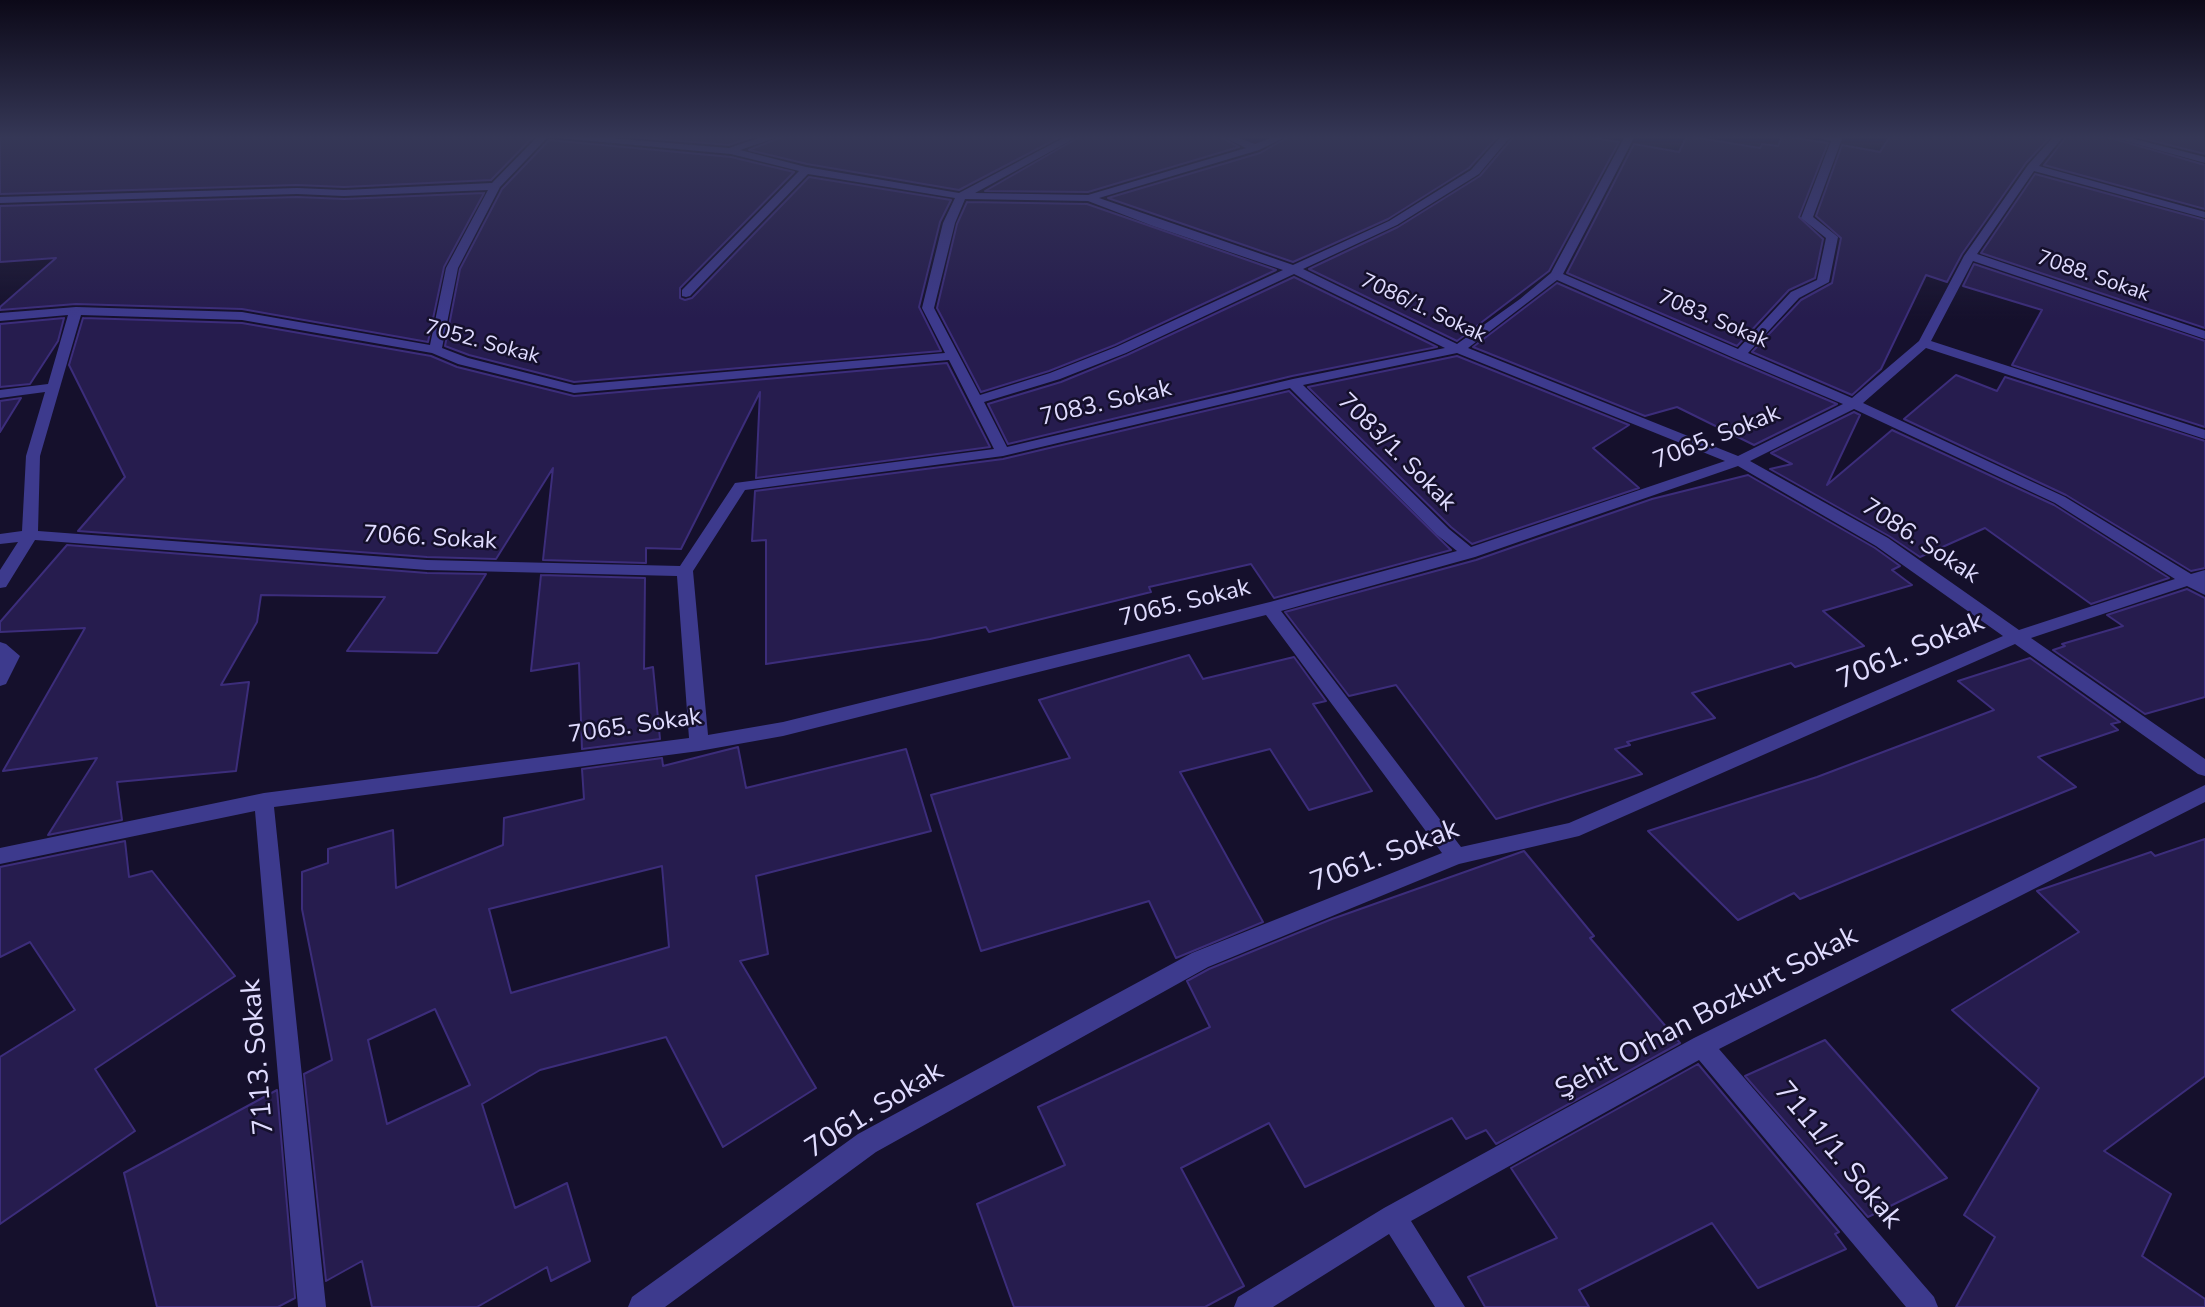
<!DOCTYPE html>
<html>
<head>
<meta charset="utf-8">
<style>
  body { margin:0 }
  canvas { display:block; background:#15102c }
</style>
</head>
<body>
<canvas width="2205" height="1307"></canvas>
<script>
const ctx = document.querySelector('canvas').getContext('2d');
ctx.lineJoin = 'round';
function fillPath(path, color) { ctx.fillStyle = color; ctx.fill(path, 'evenodd'); }
const shape = rows => new Path2D(rows.map(r => 'M' + r).join(''));
function trace(path, color, width, dash) { ctx.strokeStyle = color; ctx.lineWidth = width; ctx.lineCap = dash ? 'butt' : 'round'; ctx.setLineDash(dash || []); ctx.stroke(path); }
function drawText(font, color, halo, rows, align = 'center') {
  ctx.font = font + ' "Nunito Sans",sans-serif'; ctx.lineWidth = 5; ctx.setLineDash([]); ctx.textBaseline = 'middle'; ctx.strokeStyle = halo; ctx.fillStyle = color; for (const [text, x, y, turn = 0] of rows) {
    ctx.save(); ctx.translate(x, y); ctx.rotate((+turn || 0) * Math.PI / 180); ctx.textAlign = isNaN(turn) ? turn : align; if (halo) ctx.strokeText(text, 0, 0); ctx.fillText(text, 0, 0); ctx.restore();
  }
}
const building = shape([
  [0,136,534,136,491,180,344,187,297,185,0,194,0,136],
  [617,136,756,136,729,145,617,136],
  [784,136,1062,136,959,190,807,164,749,150,784,136],
  [1081,136,1219,136,1239,147,1088,192,985,191,1081,136],
  [1290,136,1498,136,1469,168,1388,219,1293,262,1108,198,1260,153,1290,136],
  [1514,136,1582,136,1619,142,1549,271,1457,341,1309,269,1398,227,1480,176,1514,136],
  [1687,136,1760,148,1762,144,1778,146,1782,136,1828,143,1799,217,1823,239,1815,278,1789,290,1737,346,1567,273,1634,144,1679,152,1687,136],
  [1890,136,2051,136,2026,163,1962,254,1947,282,1926,275,1881,369,1852,395,1752,352,1801,300,1832,283,1841,238,1816,216,1842,145,1880,152,1890,136],
  [2067,136,2104,136,2205,165,2205,209,2044,165,2067,136],
  [2133,136,2205,136,2205,154,2133,136],
  [549,140,731,157,794,172,680,288,680,298,685,300,692,298,809,177,951,200,940,222,919,307,941,351,574,382,469,355,445,346,460,269,502,189,549,140],
  [2035,174,2205,220,2205,328,1981,253,2035,174],
  [484,193,444,267,428,342,242,309,76,304,0,310,0,307,56,258,0,262,0,206,297,197,344,199,484,193],
  [967,202,1087,204,1276,270,1115,345,1049,371,981,392,937,308,957,224,967,202],
  [1974,264,2205,341,2205,427,2012,365,2042,310,1963,286,1974,264],
  [1294,277,1437,347,1292,376,1008,444,988,404,1061,382,1127,355,1294,277],
  [1557,283,1733,360,1837,404,1754,445,1677,407,1645,416,1473,347,1557,283],
  [64,318,58,341,30,384,0,387,0,324,64,318],
  [83,318,242,323,431,356,457,367,574,396,947,363,990,447,756,478,760,392,681,549,646,548,646,563,543,560,553,468,496,559,427,557,78,531,125,477,69,365,83,318],
  [1457,356,1629,425,1593,448,1639,488,1472,544,1451,527,1308,387,1457,356],
  [1956,375,1997,391,2005,377,2205,441,2205,568,2191,571,2066,495,1904,419,1956,375],
  [1289,391,1451,550,1274,598,1251,564,1149,587,1151,592,989,632,986,627,930,639,766,664,766,540,752,541,755,491,1003,459,1289,391],
  [21,398,0,432,0,401,21,398],
  [1854,412,1860,415,1827,485,1892,430,2054,505,2169,578,2091,604,1985,528,1920,557,1889,536,1770,469,1792,464,1771,453,1854,412],
  [1748,475,1875,548,1900,566,1892,570,1912,585,1823,611,1864,646,1795,667,1791,663,1692,693,1715,718,1627,742,1630,745,1615,749,1642,774,1496,819,1396,685,1349,696,1285,612,1476,560,1652,499,1748,475],
  [67,545,427,573,486,574,437,653,347,651,385,597,261,595,257,622,221,685,249,682,236,771,117,782,122,820,48,835,97,758,3,771,85,628,0,632,0,622,67,545],
  [541,575,645,578,644,669,653,667,660,739,582,749,579,663,531,671,541,575],
  [2187,589,2205,598,2205,697,2145,714,2053,650,2065,646,2062,644,2123,626,2107,615,2187,589],
  [1189,655,1203,679,1294,657,1326,701,1313,704,1372,791,1309,810,1270,749,1180,772,1263,922,1176,958,1149,901,981,951,931,795,1070,758,1039,700,1189,655],
  [2030,658,2120,722,2111,724,2118,730,2038,757,2076,787,1800,899,1794,893,1738,920,1648,831,1817,777,1994,710,1958,681,2030,658],
  [738,747,746,788,906,749,931,831,756,876,768,954,740,961,816,1088,723,1147,666,1037,540,1070,482,1104,515,1208,567,1183,590,1261,551,1281,547,1267,477,1307,372,1307,362,1261,326,1281,304,1074,332,1060,302,909,302,872,328,863,328,849,393,830,396,888,503,845,504,818,584,799,582,769,662,758,663,766,738,747],
  [662,866,669,947,511,993,489,909,662,866],
  [435,1009,470,1085,387,1124,368,1040,435,1009],
  [2205,839,2205,1076,2104,1151,2171,1194,2142,1256,2205,1299,2205,1307,1956,1307,1995,1237,1964,1215,2039,1088,1952,1010,2079,932,2037,891,2151,852,2155,856,2205,839],
  [125,841,129,877,152,871,235,976,95,1069,135,1131,0,1224,0,1057,75,1010,30,942,0,957,0,867,125,841],
  [1524,851,1594,936,1590,938,1680,1043,1496,1144,1486,1130,1466,1139,1452,1118,1305,1187,1269,1123,1181,1168,1244,1286,1205,1307,1014,1307,977,1204,1065,1165,1038,1107,1210,1027,1187,981,1209,969,1332,919,1524,851],
  [1825,1040,1947,1178,1868,1217,1745,1076,1825,1040],
  [1698,1064,1839,1232,1835,1234,1846,1249,1758,1288,1712,1223,1579,1290,1589,1307,1485,1307,1468,1277,1557,1238,1511,1168,1698,1064],
  [277,1090,295,1298,278,1307,157,1307,124,1173,277,1090]
]);
const minor = shape([
  [538,136,587,136,729,148,764,136,781,136,740,150,806,167,959,193,1067,136,1079,136,975,193,1088,195,1246,148,1221,136,1234,136,1255,144,1275,136,1288,136,1259,150,1099,198,1293,265,1389,221,1471,170,1501,136,1511,136,1479,174,1397,225,1303,269,1457,344,1520,299,1551,273,1625,136,1635,136,1563,274,1738,349,1791,292,1817,280,1826,238,1801,218,1831,141,1813,136,1843,136,1813,217,1838,237,1829,282,1799,298,1748,353,1852,398,1919,341,1964,256,2028,165,2054,136,2064,136,2039,166,2205,212,2205,218,2034,171,1977,254,2205,331,2205,339,1973,261,1931,341,2205,430,2205,439,1926,348,1863,403,2065,497,2191,574,2205,570,2205,595,2187,586,2031,638,2205,759,2205,776,2198,774,2015,644,1579,836,1459,864,1208,967,876,1152,665,1307,628,1307,632,1297,858,1134,1192,953,1442,853,1266,615,783,736,699,751,274,807,326,1307,298,1307,255,811,0,864,0,848,264,793,689,738,677,576,427,570,35,540,6,587,0,588,0,570,18,542,0,544,0,534,22,531,26,456,45,392,0,398,0,390,48,384,68,315,0,321,0,313,76,307,242,312,430,345,446,268,488,190,344,196,297,194,0,203,0,197,297,188,344,190,492,183,538,136],
  [548,137,731,154,799,171,682,290,682,296,686,297,690,296,808,174,955,198,943,223,922,308,945,353,574,385,468,358,442,348,458,268,500,187,548,137],
  [965,199,1088,201,1153,226,1283,270,1116,347,1050,373,980,395,934,308,955,223,965,199],
  [1294,274,1445,348,1293,379,1007,447,984,402,1060,379,1126,353,1294,274],
  [1557,280,1734,358,1843,404,1738,456,1468,348,1557,280],
  [81,315,242,320,432,353,458,364,574,393,949,360,994,449,735,483,680,566,427,560,38,531,40,456,81,315],
  [1457,353,1725,461,1471,547,1449,529,1303,385,1457,353],
  [1290,388,1437,535,1457,551,1270,602,783,722,708,735,693,571,745,490,1003,456,1290,388],
  [1854,409,2055,503,2175,579,2019,630,1888,538,1750,461,1854,409],
  [1738,466,1876,546,2003,636,1569,823,1461,847,1281,611,1475,557,1738,466],
  [2107,136,2123,136,2205,157,2205,163,2107,136],
  [0,642,6,644,20,656,6,684,0,686,0,642],
  [2205,785,2205,802,1719,1049,1934,1297,1938,1307,1906,1307,1699,1060,1411,1221,1465,1307,1435,1307,1389,1234,1273,1307,1234,1307,1238,1297,1384,1208,1694,1038,2205,785]
]);
const farStreetnames = [
  ["7088. Sokak",2093,277,19],
  ["7086/1. Sokak",1423,309,25],
  ["7083. Sokak",1713,320,23],
  ["7052. Sokak",482,343,15]
];
const streetNames = [
  ["7083. Sokak",1106,404,-13],
  ["7065. Sokak",1717,438,-22],
  ["7083/1. Sokak",1396,453,45],
  ["7066. Sokak",430,539,3],
  ["7086. Sokak",1920,542,33],
  ["7065. Sokak",1185,604,-14],
  ["7065. Sokak",635,727,-8]
];
const nearStreetnames = [
  ["7061. Sokak",1911,652,-23],
  ["7061. Sokak",1385,857,-21],
  ["Şehit Orhan Bozkurt Sokak",1707,1014,-28],
  ["7113. Sokak",259,1057,-95],
  ["7061. Sokak",875,1111,-32],
  ["7111/1. Sokak",1837,1156,50]
];
fillPath(building, '#261c4e');
trace(building, '#3c2d7b', 2);
fillPath(minor, '#3d3a8d');
const sky = ctx.createLinearGradient(0, 0, 0, 319);
sky.addColorStop(0, '#0c0918');
sky.addColorStop(0.43, '#353756');
sky.addColorStop(1, '#35375600');
ctx.fillStyle = sky;
ctx.fillRect(0, 0, 2205, 319);
drawText('21px', '#e0dcff', '#15102c', farStreetnames);
drawText('24px', '#e0dcff', '#15102c', streetNames);
drawText('28px', '#e0dcff', '#15102c', nearStreetnames);
</script>
</body>
</html>
